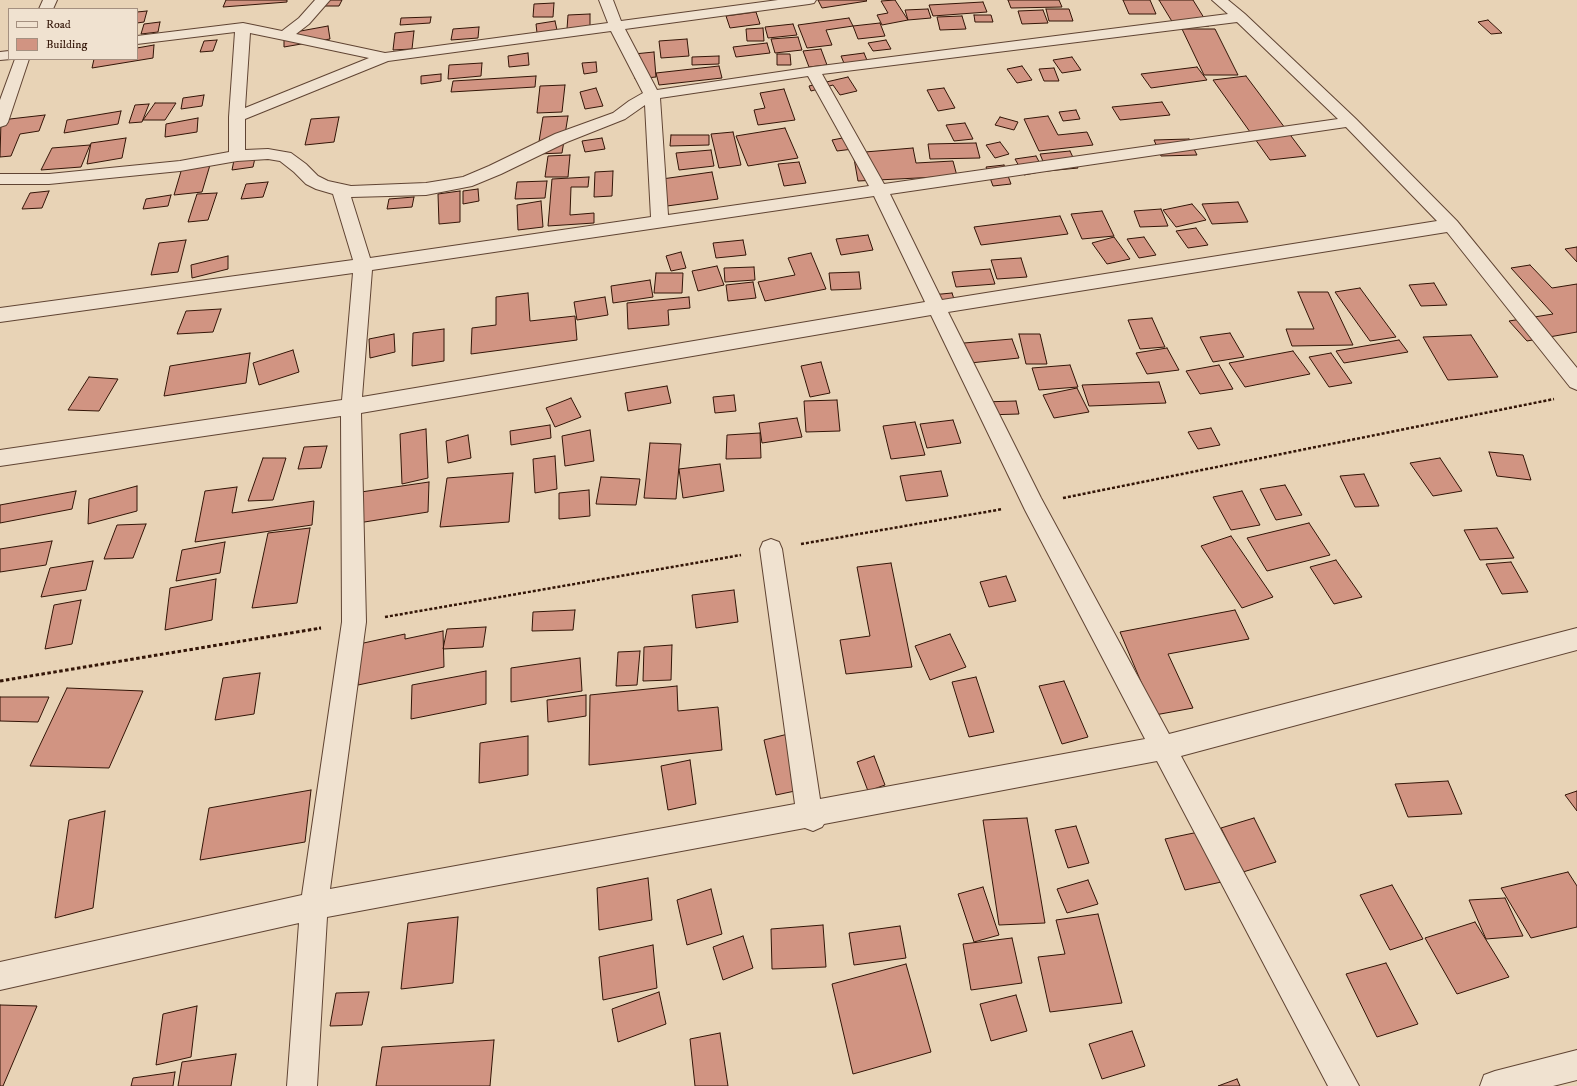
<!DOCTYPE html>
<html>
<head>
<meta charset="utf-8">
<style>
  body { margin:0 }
  #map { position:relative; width:1577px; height:1086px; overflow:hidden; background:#e8d3b6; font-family:"IM FELL DW Pica",serif }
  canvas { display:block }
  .legend { position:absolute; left:8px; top:8px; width:130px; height:52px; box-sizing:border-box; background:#f0e2d0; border:1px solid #a49080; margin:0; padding:5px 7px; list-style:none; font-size:12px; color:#331507 }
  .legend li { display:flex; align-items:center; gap:8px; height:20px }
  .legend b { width:20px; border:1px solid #a49080 }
</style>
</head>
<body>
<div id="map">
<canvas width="1577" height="1086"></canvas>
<ul class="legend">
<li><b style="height:5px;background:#f0e2d0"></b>Road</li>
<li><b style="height:11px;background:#d19482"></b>Building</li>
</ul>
</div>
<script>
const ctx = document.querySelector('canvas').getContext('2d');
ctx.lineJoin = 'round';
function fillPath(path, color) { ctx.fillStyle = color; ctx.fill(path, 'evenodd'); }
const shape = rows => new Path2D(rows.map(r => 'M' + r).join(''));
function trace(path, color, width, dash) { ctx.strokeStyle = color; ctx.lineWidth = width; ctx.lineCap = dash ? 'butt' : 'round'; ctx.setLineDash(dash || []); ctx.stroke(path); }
const building = shape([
  [226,0,287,0,287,2,223,7,226,0],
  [318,0,342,0,339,6,315,6,318,0],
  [818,0,866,0,867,1,822,8,818,0],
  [895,0,908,20,882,25,877,15,888,13,881,1,895,0],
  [1008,0,1059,0,1062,7,1011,8,1008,0],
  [1123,0,1150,0,1156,14,1129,14,1123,0],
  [1159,0,1193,0,1209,26,1176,28,1159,0],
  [983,2,987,12,933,16,929,5,983,2],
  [554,3,553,17,533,17,534,4,554,3],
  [928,9,931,18,908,20,905,10,928,9],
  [1046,9,1069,9,1073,21,1049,21,1046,9],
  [1043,10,1048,23,1022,24,1018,11,1043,10],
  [147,11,144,22,137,23,137,12,147,11],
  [756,12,760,24,730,28,726,16,756,12],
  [590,14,590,27,567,29,568,15,590,14],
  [974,15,991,15,993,22,975,22,974,15],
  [962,16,966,29,940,30,937,17,962,16],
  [431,17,430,23,400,25,401,18,431,17],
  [849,18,853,26,826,30,832,45,807,48,798,25,849,18],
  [1488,20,1502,33,1491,34,1478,22,1488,20],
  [555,21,557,30,537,33,536,24,555,21],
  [160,22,158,32,141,34,144,24,160,22],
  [880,23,885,36,858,39,853,26,880,23],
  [793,24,797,35,768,38,765,27,793,24],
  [328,26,330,39,284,47,284,34,328,26],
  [479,27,478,38,451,40,453,29,479,27],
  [763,28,764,41,747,41,746,29,763,28],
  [1182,29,1215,29,1238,75,1204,75,1182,29],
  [414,31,412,49,393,50,395,33,414,31],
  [798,37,802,50,775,53,771,39,798,37],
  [687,39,689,56,661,58,659,41,687,39],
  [217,40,213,51,200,52,204,41,217,40],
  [886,40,891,49,873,51,868,43,886,40],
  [767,43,770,53,736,57,733,47,767,43],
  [154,45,153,58,92,68,94,59,137,59,137,48,154,45],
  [821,49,827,65,809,67,803,51,821,49],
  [654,52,656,77,635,79,634,54,654,52],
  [528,53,529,65,509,67,508,56,528,53],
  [864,53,869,65,846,68,841,56,864,53],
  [777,54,790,54,791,65,777,65,777,54],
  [719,56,719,64,692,65,692,57,719,56],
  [1072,57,1081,70,1062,73,1053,60,1072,57],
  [596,62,597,72,584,74,582,63,596,62],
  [482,63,481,76,448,79,449,65,482,63],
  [719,66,722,78,659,85,656,73,719,66],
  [1022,66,1032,80,1017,83,1007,69,1022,66],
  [1197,67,1207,80,1151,88,1141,74,1197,67],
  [1054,68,1059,81,1044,81,1039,69,1054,68],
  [441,74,441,81,421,84,421,76,441,74],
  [536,76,535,87,451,92,453,81,536,76],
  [1246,76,1306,156,1270,160,1213,80,1246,76],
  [848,77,857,91,840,95,833,85,811,91,809,86,848,77],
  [565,85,562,112,537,113,540,86,565,85],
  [596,88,603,106,585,109,580,92,596,88],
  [944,88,955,108,938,111,927,90,944,88],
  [784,89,795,120,758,125,754,110,765,108,760,93,784,89],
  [204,95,202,106,181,109,183,98,204,95],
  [1162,102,1170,115,1120,120,1112,107,1162,102],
  [155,103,176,103,165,120,143,120,155,103],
  [149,104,142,122,129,123,135,105,149,104],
  [1076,110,1080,119,1063,121,1059,112,1076,110],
  [121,111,118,124,64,133,67,120,121,111],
  [45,115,39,131,20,134,11,156,0,157,1,120,45,115],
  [568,116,562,153,537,154,543,117,568,116],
  [1048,116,1058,135,1087,132,1093,145,1039,151,1024,119,1048,116],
  [339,117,334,142,305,145,311,119,339,117],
  [1000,117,1018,122,1014,130,995,125,1000,117],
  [198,118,197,132,165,137,166,124,198,118],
  [965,123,973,139,954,141,946,125,965,123],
  [785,128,798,158,748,166,736,136,785,128],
  [733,132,741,165,719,168,711,134,733,132],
  [671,135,709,135,709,145,670,146,671,135],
  [848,137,853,149,837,151,832,140,848,137],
  [126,138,122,158,87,164,91,143,126,138],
  [602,138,605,149,585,152,582,141,602,138],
  [1189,139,1197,155,1161,156,1154,140,1189,139],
  [1000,142,1009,154,995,158,986,145,1000,142],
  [976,143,980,158,930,159,928,144,976,143],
  [90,145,81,167,41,170,52,148,90,145],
  [913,148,916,163,953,161,957,176,858,181,853,153,913,148],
  [711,150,714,166,679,170,676,153,711,150],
  [1070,151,1078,168,1047,171,1040,154,1070,151],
  [570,155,568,177,545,177,548,156,570,155],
  [1036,156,1044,171,1024,175,1015,159,1036,156],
  [255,158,253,167,232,170,234,160,255,158],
  [799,162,806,183,784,186,778,164,799,162],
  [210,165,202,192,174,195,182,168,210,165],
  [1004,165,1011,184,993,186,986,167,1004,165],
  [613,171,612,196,594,197,595,172,613,171],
  [712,172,718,199,667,206,662,179,712,172],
  [589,177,588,187,571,187,570,215,594,213,594,223,548,226,552,179,589,177],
  [547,181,545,198,515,199,517,182,547,181],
  [268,182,263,197,241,199,246,184,268,182],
  [478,189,479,201,463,204,463,191,478,189],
  [49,191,42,208,22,209,30,193,49,191],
  [460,191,460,222,439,224,438,194,460,191],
  [217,193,208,220,188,222,197,194,217,193],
  [171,195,168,206,143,209,146,199,171,195],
  [414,197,412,207,387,209,389,199,414,197],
  [541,201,543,227,518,230,517,205,541,201],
  [1238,202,1248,222,1212,224,1202,204,1238,202],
  [1192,204,1206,220,1176,227,1163,210,1192,204],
  [1161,209,1168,226,1140,227,1134,211,1161,209],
  [1102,211,1114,236,1082,239,1071,214,1102,211],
  [1060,216,1068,234,981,245,974,227,1060,216],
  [1196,228,1208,245,1188,248,1176,231,1196,228],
  [868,235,873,250,841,255,836,239,868,235],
  [1114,237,1130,259,1107,264,1092,243,1114,237],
  [1144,237,1156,255,1139,258,1127,239,1144,237],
  [186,240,178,272,151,275,159,243,186,240],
  [743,240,746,255,716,258,713,243,743,240],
  [1577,247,1577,262,1565,249,1577,247],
  [681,252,686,268,671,271,666,256,681,252],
  [811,253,826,289,765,301,758,282,795,275,788,258,811,253],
  [228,256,228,269,192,278,191,265,228,256],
  [1021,258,1027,277,997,279,991,260,1021,258],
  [1530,265,1552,288,1577,284,1577,332,1527,341,1509,321,1553,314,1511,268,1530,265],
  [717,266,724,285,698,291,692,271,717,266],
  [754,267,755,280,725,282,724,268,754,267],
  [990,269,995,284,956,287,952,272,990,269],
  [859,272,861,289,831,290,829,273,859,272],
  [656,273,683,273,682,293,654,293,656,273],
  [650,280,653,297,613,303,611,286,650,280],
  [753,282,756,298,728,301,726,285,753,282],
  [1434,283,1447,305,1421,306,1409,285,1434,283],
  [1360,288,1396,337,1370,341,1335,292,1360,288],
  [1298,292,1328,292,1353,345,1292,346,1286,329,1314,329,1298,292],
  [528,293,530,321,575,316,577,340,471,354,472,328,496,325,496,297,528,293],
  [952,293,955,302,934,304,931,295,952,293],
  [605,297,608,315,577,320,574,302,605,297],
  [689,297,690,308,668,310,669,325,628,329,627,303,689,297],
  [221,309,213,332,177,334,186,311,221,309],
  [1152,318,1165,347,1140,349,1128,320,1152,318],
  [444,329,444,361,412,366,413,333,444,329],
  [1230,333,1244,357,1213,362,1200,337,1230,333],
  [394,334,395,352,370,358,369,339,394,334],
  [1019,334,1040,334,1047,364,1026,364,1019,334],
  [1471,335,1498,377,1448,380,1423,337,1471,335],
  [1012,339,1019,358,970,363,964,343,1012,339],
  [1399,340,1408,352,1344,363,1336,351,1399,340],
  [1167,348,1179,370,1147,374,1136,353,1167,348],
  [293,350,299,372,259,385,253,363,293,350],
  [1293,351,1310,374,1245,387,1229,363,1293,351],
  [250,353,246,383,164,396,170,366,250,353],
  [1331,353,1352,383,1329,387,1309,357,1331,353],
  [821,362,830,393,810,397,801,366,821,362],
  [1070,365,1078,387,1039,390,1032,368,1070,365],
  [1219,365,1233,389,1200,394,1186,371,1219,365],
  [89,377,118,379,99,411,68,410,89,377],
  [1159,382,1166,403,1089,406,1082,385,1159,382],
  [667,386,671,403,628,411,625,393,667,386],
  [1077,388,1089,412,1054,418,1043,395,1077,388],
  [734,395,736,411,715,413,713,397,734,395],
  [571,398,581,417,555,427,546,408,571,398],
  [837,400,840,431,806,432,804,401,837,400],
  [1016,401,1019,414,985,415,982,402,1016,401],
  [797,418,802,437,762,443,759,423,797,418],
  [953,420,961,443,927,448,920,424,953,420],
  [915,422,925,455,891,459,883,426,915,422],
  [550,425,551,438,511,445,510,431,550,425],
  [1211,428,1220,445,1198,449,1188,432,1211,428],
  [426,429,428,478,402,484,400,434,426,429],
  [590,430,594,461,565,466,562,436,590,430],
  [760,433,761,458,726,459,727,435,760,433],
  [468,435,471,458,448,463,446,441,468,435],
  [650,443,681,444,676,499,644,498,650,443],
  [327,446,321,468,298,469,304,447,327,446],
  [1489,452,1523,455,1531,480,1497,476,1489,452],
  [555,456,557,489,535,493,533,459,555,456],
  [263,458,286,458,273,500,248,501,263,458],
  [1440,458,1462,491,1433,496,1410,463,1440,458],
  [720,464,724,491,683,498,679,469,720,464],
  [941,471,948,496,906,501,900,476,941,471],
  [513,473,509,522,440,527,447,478,513,473],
  [1364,474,1379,506,1355,507,1340,476,1364,474],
  [601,477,640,479,636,505,596,504,601,477],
  [429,482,428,512,358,523,361,492,429,482],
  [1285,485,1302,515,1276,520,1260,489,1285,485],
  [137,486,137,511,88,524,89,499,137,486],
  [237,487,232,513,314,501,312,525,195,542,205,491,237,487],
  [589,490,590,516,559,519,559,493,589,490],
  [76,491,72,509,0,523,0,505,76,491],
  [1242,491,1260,525,1231,530,1213,497,1242,491],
  [1309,523,1330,555,1267,571,1247,538,1309,523],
  [146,524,133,558,104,559,117,525,146,524],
  [310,528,297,603,252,608,268,533,310,528],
  [1497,528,1514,558,1480,560,1464,530,1497,528],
  [1231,536,1273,597,1242,608,1201,546,1231,536],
  [52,541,46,565,0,572,0,549,52,541],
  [225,542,220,573,176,581,182,550,225,542],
  [1336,560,1362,597,1334,604,1310,567,1336,560],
  [93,561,86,590,41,597,50,568,93,561],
  [1511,562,1528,592,1502,594,1486,564,1511,562],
  [891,563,912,667,846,674,840,640,870,636,857,567,891,563],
  [1006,576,1016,601,989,607,980,582,1006,576],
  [216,579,212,620,165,630,170,588,216,579],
  [734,590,738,622,696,628,692,595,734,590],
  [81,600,72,644,45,649,54,605,81,600],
  [575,610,573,630,532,631,533,612,575,610],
  [1235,610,1249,639,1168,654,1193,708,1155,715,1120,632,1235,610],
  [486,627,483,647,443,649,447,629,486,627],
  [443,631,444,667,358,685,359,644,405,634,405,639,443,631],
  [950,634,966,667,930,680,915,646,950,634],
  [672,645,671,680,643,681,644,647,672,645],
  [640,651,637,685,616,686,618,652,640,651],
  [580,658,582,691,511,702,511,668,580,658],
  [486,671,486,704,411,719,412,685,486,671],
  [260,673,254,714,215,720,223,678,260,673],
  [976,677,994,732,969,737,952,682,976,677],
  [1064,681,1088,737,1062,744,1039,686,1064,681],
  [677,686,678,711,718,707,722,750,589,765,590,695,677,686],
  [67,688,143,691,109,768,30,766,67,688],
  [586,695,586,716,548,722,547,700,586,695],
  [0,697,49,697,38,722,0,721,0,697],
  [800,731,814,787,776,795,764,740,800,731],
  [528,736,528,775,479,783,480,743,528,736],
  [874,756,885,785,868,791,857,762,874,756],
  [690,760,696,804,668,810,661,766,690,760],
  [1448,781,1462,814,1408,817,1395,784,1448,781],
  [311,790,305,842,200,860,209,808,311,790],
  [1577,791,1577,811,1565,795,1577,791],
  [105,811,93,908,55,918,69,820,105,811],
  [1027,818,1045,923,999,925,983,820,1027,818],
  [1254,818,1276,862,1243,872,1221,828,1254,818],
  [1076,826,1089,863,1068,868,1055,830,1076,826],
  [1213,829,1235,879,1185,890,1165,839,1213,829],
  [1568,872,1577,886,1577,927,1531,938,1501,888,1568,872],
  [648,878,652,920,599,930,597,888,648,878],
  [1088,880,1098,904,1067,913,1057,889,1088,880],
  [1392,885,1423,939,1390,950,1360,895,1392,885],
  [983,887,999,935,974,942,958,894,983,887],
  [711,889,722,934,687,945,677,900,711,889],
  [1505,898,1523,936,1486,939,1469,900,1505,898],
  [1098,914,1122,1003,1050,1012,1038,957,1065,954,1056,920,1098,914],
  [458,917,453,983,401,989,408,923,458,917],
  [1475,922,1509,977,1457,994,1425,938,1475,922],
  [823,925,826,967,772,969,771,929,823,925],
  [900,926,906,958,854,965,849,933,900,926],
  [743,936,753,968,723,980,713,947,743,936],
  [1012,938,1022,983,971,990,963,944,1012,938],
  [653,945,657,988,603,1000,599,957,653,945],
  [1386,963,1418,1024,1377,1037,1346,974,1386,963],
  [906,964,931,1052,853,1074,832,984,906,964],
  [369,992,362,1025,330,1026,336,993,369,992],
  [659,992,666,1024,618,1042,612,1009,659,992],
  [1016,995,1027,1031,991,1041,980,1004,1016,995],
  [0,1005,37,1006,3,1086,0,1086,0,1005],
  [197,1006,191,1057,156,1065,163,1014,197,1006],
  [1132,1031,1145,1066,1102,1079,1089,1044,1132,1031],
  [720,1033,728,1086,695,1086,690,1039,720,1033],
  [494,1040,490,1086,376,1086,382,1047,494,1040],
  [236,1054,231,1086,178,1086,182,1062,236,1054],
  [175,1072,173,1086,131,1086,133,1078,175,1072],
  [1237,1079,1240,1086,1218,1086,1237,1079]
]);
const pathFar1 = shape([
  [1063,498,1554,399],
  [801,544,1003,509],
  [385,617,741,555],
  [319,628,321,628]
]);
const path = shape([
  [0,681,321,628]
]);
const street = shape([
  [43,0,57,0,53,9,39,9,43,0],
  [315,0,330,0,309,24,296,34,385,53,608,23,599,0,613,0,621,21,778,0,816,0,814,3,809,4,625,29,657,90,813,67,1228,14,1212,0,1228,0,1245,14,1356,119,1457,221,1577,368,1577,390,1570,387,1447,232,948,312,1041,498,1169,734,1577,628,1577,650,1181,756,1359,1086,1328,1086,1157,761,824,824,822,827,813,831,805,828,327,917,317,1086,287,1086,299,923,0,990,0,962,302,895,342,622,341,416,0,466,0,450,342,400,353,273,0,322,0,308,353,260,333,194,316,189,306,184,294,172,280,161,268,159,237,161,180,171,49,184,0,184,0,174,49,174,180,161,229,152,229,117,235,32,137,44,137,36,243,23,282,31,299,18,315,0],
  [1237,22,1338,119,884,184,822,74,1237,22],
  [611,31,643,93,629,101,613,113,555,134,489,166,463,177,426,183,351,186,328,181,318,176,306,164,291,153,268,149,245,150,245,119,388,61,611,31],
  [250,33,284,40,369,58,245,108,250,33],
  [808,76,869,186,668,215,660,98,808,76],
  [645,105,651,217,370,258,351,197,426,195,472,186,501,174,567,142,625,119,645,105],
  [1346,127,1437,221,942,300,890,194,1346,127],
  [874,196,925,302,362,397,372,270,874,196],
  [931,315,1025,510,1145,739,820,799,782,549,779,542,771,539,763,542,760,549,795,804,330,889,366,622,361,413,931,315],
  [9,51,9,59,11,59,0,60,0,52,9,51],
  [15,59,29,59,8,122,6,125,0,127,0,100,15,59],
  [1577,1050,1577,1080,1553,1086,1480,1086,1484,1075,1495,1071,1577,1050]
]);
fillPath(building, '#d19482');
trace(building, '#331507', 1);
trace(street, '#604433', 2);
trace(pathFar1, '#331507', 2.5, [3, 2]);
trace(path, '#331507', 3, [3.5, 2.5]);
fillPath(street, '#f0e2d0');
</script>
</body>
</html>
